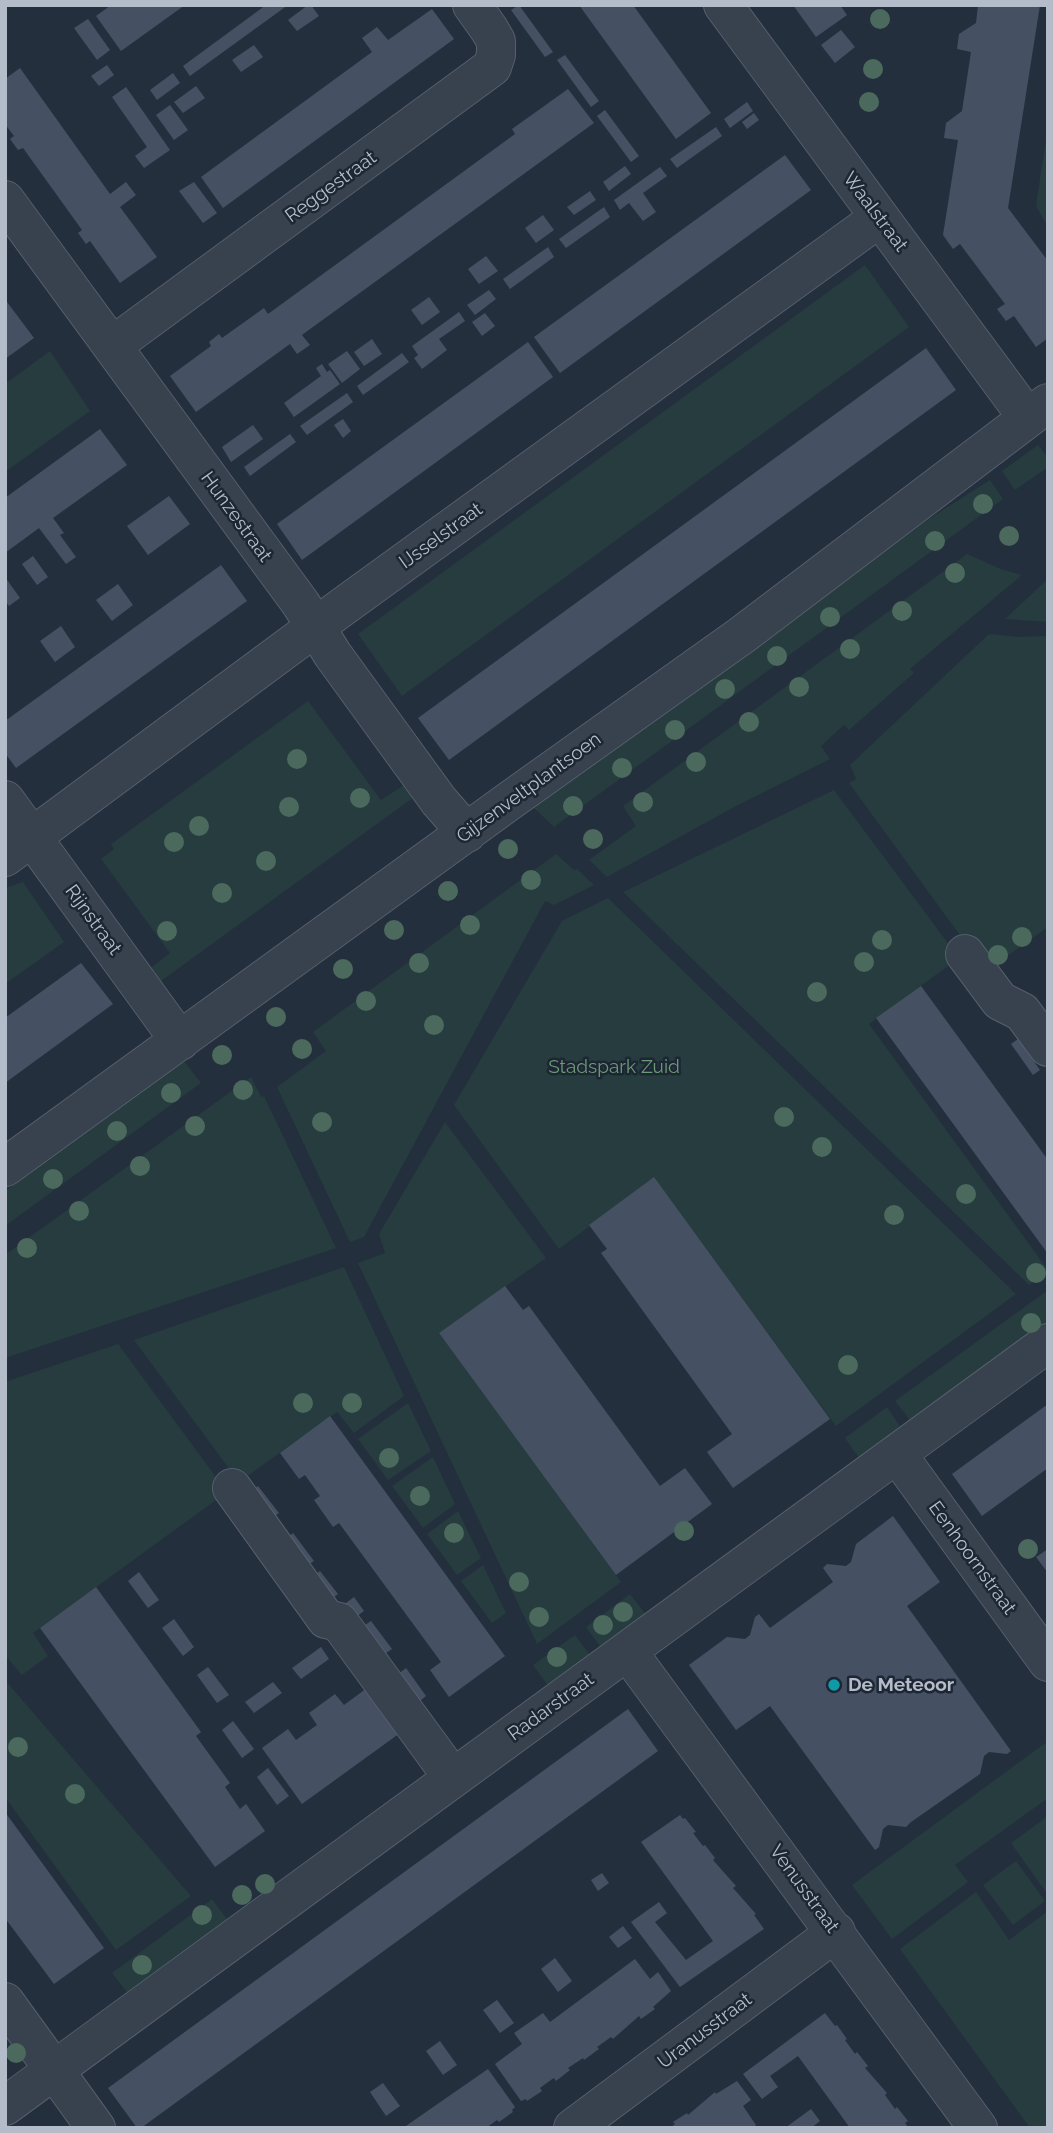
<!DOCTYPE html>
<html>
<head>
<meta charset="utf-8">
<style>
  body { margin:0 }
  #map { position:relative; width:1053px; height:2133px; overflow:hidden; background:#242f3e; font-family:Raleway,sans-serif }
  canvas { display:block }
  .frame { position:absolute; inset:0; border:7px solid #b4bcc9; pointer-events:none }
</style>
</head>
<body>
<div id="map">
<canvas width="1053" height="2133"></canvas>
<div class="frame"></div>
</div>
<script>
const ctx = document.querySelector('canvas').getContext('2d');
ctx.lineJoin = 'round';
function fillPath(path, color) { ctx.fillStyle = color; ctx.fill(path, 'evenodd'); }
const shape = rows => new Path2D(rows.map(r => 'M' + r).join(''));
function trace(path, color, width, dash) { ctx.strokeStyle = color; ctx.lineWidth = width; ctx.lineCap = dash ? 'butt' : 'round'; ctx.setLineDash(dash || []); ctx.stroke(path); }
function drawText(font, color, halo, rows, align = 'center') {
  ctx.font = font + ' Raleway,sans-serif'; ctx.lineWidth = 5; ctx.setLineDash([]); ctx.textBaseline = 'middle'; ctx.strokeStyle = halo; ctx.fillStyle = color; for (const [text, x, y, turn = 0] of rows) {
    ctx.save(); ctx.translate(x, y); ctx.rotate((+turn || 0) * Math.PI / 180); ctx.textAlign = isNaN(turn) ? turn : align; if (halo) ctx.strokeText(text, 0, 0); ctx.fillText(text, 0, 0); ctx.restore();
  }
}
const green = shape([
  [1048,126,1048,227,1036,206],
  [865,265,909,327,402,696,358,634],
  [50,351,90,411,5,472,5,384],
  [1038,445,1048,458,1048,467,1015,490,1002,471],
  [990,480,1003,499,554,827,533,807,929,519],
  [967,554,1003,570,1022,575,910,669,914,673,849,730,844,725,821,746,830,759,736,806,607,877,589,860,636,826,623,806],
  [1048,579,1048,622,1005,619,1036,590],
  [989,634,1019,637,1048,636,1048,927,986,971,849,783,856,779,850,765],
  [308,701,381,800,404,785,414,797,157,984,148,970,170,953,101,859,114,849,111,844],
  [834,790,959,958,869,1024,1048,1270,1029,1285,623,892],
  [556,854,574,870,577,869,594,885,554,905,545,901,364,1237,350,1242,277,1087,326,1051,313,1032],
  [23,882,64,942,5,984,5,888],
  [608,898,1016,1294,836,1426,654,1178,559,1249,454,1105,562,921],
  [184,1061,201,1083,5,1226,5,1191],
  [251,1077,261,1097,264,1096,336,1248,5,1358,5,1255],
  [445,1122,546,1258,439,1333,621,1582,537,1644,358,1263,385,1253,379,1234],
  [344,1267,404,1396,354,1433,337,1412,239,1482,134,1340],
  [1048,1290,1048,1325,913,1424,895,1401],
  [118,1344,227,1492,33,1633,48,1656,22,1675,5,1655,5,1382],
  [408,1403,431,1451,388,1480,358,1439],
  [887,1407,903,1431,861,1461,845,1438],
  [433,1457,455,1504,423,1528,392,1486],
  [458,1511,481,1558,457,1575,427,1534],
  [483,1565,506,1613,492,1623,461,1581],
  [630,1594,647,1616,603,1650,586,1627],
  [575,1635,592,1658,549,1687,533,1665],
  [5,1680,191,1896,116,1950,5,1797],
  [1048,1741,1048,1798,955,1865,968,1882,892,1939,852,1885],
  [1048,1816,1048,1895,1011,1843],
  [1016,1861,1045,1901,1013,1925,983,1885],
  [976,1892,1009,1940,1048,1911,1048,2128,1030,2128,900,1949],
  [212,1899,229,1922,129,1995,112,1973]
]);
const building = shape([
  [111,5,185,5,121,51,96,16],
  [266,5,288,5,190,76,183,66],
  [308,5,311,5,319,16,297,31,288,20],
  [519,5,553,52,545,57,511,10],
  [579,5,633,5,711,113,676,139],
  [793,5,840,5,847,15,816,37],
  [978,5,1040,5,1008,208,1048,261,1048,338,1036,347,1014,316,1006,321,997,309,1005,304,960,244,953,249,943,235,958,140,944,138,946,123,962,111,971,52,957,49,959,34,976,23],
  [432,9,454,39,223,208,201,177,372,52,362,38,377,27,388,40],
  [88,19,110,50,97,60,74,28],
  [841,30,855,47,835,63,821,45],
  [254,45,263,57,241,72,232,60],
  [565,55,599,101,591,107,557,60],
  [107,65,114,75,99,86,91,76],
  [20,68,110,194,126,182,136,195,120,207,157,257,120,283,90,241,86,244,78,233,82,230,23,148,18,150,10,139,14,136,5,124,5,79],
  [173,73,180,83,157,100,150,90],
  [196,86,205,98,183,113,174,102],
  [126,87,170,150,144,168,135,156,147,147,112,97],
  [568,89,594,123,306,332,302,335,310,345,297,354,290,344,196,412,170,376,211,346,209,342,219,334,222,338,264,308,268,314,515,134,512,129],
  [747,102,753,111,730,128,724,119],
  [170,105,188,130,174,140,156,115],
  [605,110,639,156,631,162,597,116],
  [754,113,759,120,747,129,742,122],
  [716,127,722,136,677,168,670,159],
  [785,155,811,190,560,373,534,337],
  [625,166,631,174,609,191,603,182],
  [660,167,667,176,643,193,656,212,643,221,629,203,620,210,614,200],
  [194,182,217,213,203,223,179,191],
  [590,191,596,200,574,215,567,207],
  [604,207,610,217,566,248,559,239],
  [543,215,554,230,536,243,525,228],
  [548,247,554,257,510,289,503,279],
  [486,256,498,271,479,284,468,269],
  [489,290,496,299,475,315,467,305],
  [429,297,440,312,422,325,411,310],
  [7,302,34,338,5,359,5,304],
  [459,312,465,321,439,339,447,350,422,369,414,358,418,355,412,346],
  [485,313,495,326,482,336,472,322],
  [372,339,382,354,364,366,354,352],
  [528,342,553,377,302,560,277,524],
  [926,348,956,390,449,760,418,718],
  [347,351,360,369,342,383,328,364],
  [402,353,409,362,363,395,357,386],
  [322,364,327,372,330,370,340,384,294,417,284,403,321,376,316,368],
  [347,393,353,402,307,435,300,426],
  [343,419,351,431,343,438,334,425],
  [253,425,263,439,231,462,222,447],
  [100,429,127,465,53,518,64,533,60,535,76,557,66,564,39,528,5,553,5,498],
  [290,434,296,442,250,476,244,467],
  [169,496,190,524,148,555,127,526],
  [33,556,48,577,37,585,22,564],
  [221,565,247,601,16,768,5,753,5,721],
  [5,577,20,598,9,606,5,601],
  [118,584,133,605,112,621,96,600],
  [61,626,75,647,55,662,40,641],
  [81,963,113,1004,5,1083,5,1018],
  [921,986,1048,1160,1048,1254,876,1018],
  [1018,1039,1040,1070,1033,1075,1011,1044],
  [654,1177,830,1419,733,1488,707,1452,732,1434,601,1253,607,1249,589,1225],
  [505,1286,523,1310,529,1306,660,1486,685,1468,712,1504,616,1575,439,1333],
  [1048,1404,1048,1468,982,1516,952,1474],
  [330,1416,505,1656,449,1697,430,1670,441,1662,339,1523,333,1527,314,1500,320,1496,305,1475,299,1479,280,1453],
  [258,1486,279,1513,267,1522,247,1494],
  [893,1516,940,1582,907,1606,1011,1751,1007,1754,989,1752,984,1756,980,1774,911,1822,906,1827,888,1825,883,1829,879,1847,875,1850,770,1706,736,1730,689,1665,727,1637,745,1639,750,1635,755,1617,759,1614,770,1628,833,1582,823,1568,827,1564,846,1566,851,1562,856,1544],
  [293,1533,314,1561,302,1569,282,1542],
  [1048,1549,1048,1573,1036,1557],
  [320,1571,338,1594,326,1603,309,1579],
  [139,1572,159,1600,148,1608,128,1581],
  [96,1587,201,1732,196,1736,230,1783,225,1787,240,1809,246,1804,265,1831,215,1867,40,1628],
  [354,1597,364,1611,353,1619,342,1606],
  [174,1619,194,1647,183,1656,162,1628],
  [371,1621,392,1649,380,1657,359,1629],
  [321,1647,329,1659,301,1679,292,1668],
  [208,1667,229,1695,217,1703,197,1675],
  [406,1668,426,1696,415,1705,394,1677],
  [273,1682,282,1693,254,1713,245,1702],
  [367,1688,400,1733,302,1804,262,1748,288,1729,296,1740,317,1725,309,1713,335,1694,344,1705],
  [628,1709,658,1751,141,2128,137,2128,108,2088],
  [233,1721,254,1749,242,1758,222,1730],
  [268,1768,289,1796,277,1805,257,1777],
  [5,1812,104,1948,54,1984,5,1918],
  [680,1815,683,1819,685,1818,696,1832,693,1833,703,1846,705,1845,715,1858,713,1860,736,1886,733,1888,756,1914,754,1915,764,1929,680,1987,631,1922,659,1902,667,1913,655,1922,686,1960,713,1941,641,1842],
  [602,1873,609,1883,598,1891,591,1880],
  [623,1926,632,1938,618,1948,609,1937],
  [555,1958,572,1981,558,1992,541,1969],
  [635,1959,650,1979,658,1972,671,1991,653,2007,655,2009,641,2019,639,2016,613,2039,611,2037,597,2047,599,2049,584,2060,583,2058,568,2068,570,2070,556,2081,554,2078,548,2082,540,2088,542,2091,527,2101,526,2099,521,2101,495,2064,522,2044,514,2033,543,2013,550,2022],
  [497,2000,514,2023,500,2033,483,2010],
  [825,2013,835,2026,837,2025,847,2039,845,2040,855,2054,857,2052,868,2066,865,2068,887,2093,885,2095,895,2109,897,2107,908,2121,905,2123,909,2128,850,2128,798,2056,770,2076,778,2087,762,2099,743,2074],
  [440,2041,457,2065,443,2075,426,2051],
  [488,2069,515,2107,512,2110,513,2112,499,2122,497,2120,486,2128,403,2128],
  [737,2081,751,2100,743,2106,756,2125,752,2128,670,2128,675,2124,673,2122,687,2113,688,2115,715,2092,716,2094],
  [383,2083,400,2106,386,2116,370,2092],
  [811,2109,820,2121,811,2128,785,2128]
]);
const minor = shape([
  [723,5,1027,417],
  [5,200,301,604,333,655,439,801,467,833],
  [112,346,492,67,496,55,496,41,489,29,472,5],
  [5,800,180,1041],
  [5,857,341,608,879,218],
  [965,954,1000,1001,1022,1012,1048,1047],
  [5,1167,512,799,742,635,1048,403],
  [897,1454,1048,1662],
  [232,1488,326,1619,339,1622,453,1778],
  [628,1652,978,2128],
  [5,2002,96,2128],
  [5,2106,1048,1343],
  [573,2128,836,1932]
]);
const trees = [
  [880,19],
  [873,69],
  [869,102],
  [983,504],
  [1009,536],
  [935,541],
  [955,573],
  [902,611],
  [830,617],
  [850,649],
  [777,656],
  [799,687],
  [725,689],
  [749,722],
  [675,730],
  [297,759],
  [696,762],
  [622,768],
  [360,798],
  [643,802],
  [573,806],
  [289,807],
  [199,826],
  [593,839],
  [174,842],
  [508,849],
  [266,861],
  [531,880],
  [448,891],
  [222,893],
  [470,925],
  [394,930],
  [167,931],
  [1022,937],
  [882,940],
  [998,955],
  [864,962],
  [419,963],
  [343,969],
  [817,992],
  [366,1001],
  [276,1017],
  [434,1025],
  [302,1049],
  [222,1055],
  [243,1090],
  [171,1093],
  [784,1117],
  [322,1122],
  [195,1126],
  [117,1131],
  [822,1147],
  [140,1166],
  [53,1179],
  [966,1194],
  [79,1211],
  [894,1215],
  [27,1248],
  [1036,1273],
  [1031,1323],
  [848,1365],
  [303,1403],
  [352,1403],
  [389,1458],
  [420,1496],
  [684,1531],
  [454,1533],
  [1028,1549],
  [519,1582],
  [623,1612],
  [539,1617],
  [603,1625],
  [557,1657],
  [18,1747],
  [75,1794],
  [265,1884],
  [242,1895],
  [202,1915],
  [142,1965],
  [16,2053]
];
const markers = [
  [834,1685,7,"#0f9aa8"]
];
const streetNames = [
  ["Reggestraat",331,187,-36],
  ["Waalstraat",875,212,53],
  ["Hunzestraat",236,517,54],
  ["IJsselstraat",441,536,-36],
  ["Gijzenveltplantsoen",529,788,-36],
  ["Rijnstraat",93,920,54],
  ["Eenhoornstraat",972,1558,54],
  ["Radarstraat",551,1707,-36],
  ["Venusstraat",804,1889,54],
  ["Uranusstraat",705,2031,-37]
];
const parkNames = [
  ["Stadspark Zuid",614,1067]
];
const poiNames = [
  ["De Meteoor",848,1685]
];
fillPath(green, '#263c3f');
fillPath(building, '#455162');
trace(minor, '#565f6c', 40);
trace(minor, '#38414e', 38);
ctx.fillStyle = '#4b6a5d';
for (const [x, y] of trees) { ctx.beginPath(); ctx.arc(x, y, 10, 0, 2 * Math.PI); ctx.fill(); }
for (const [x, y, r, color] of markers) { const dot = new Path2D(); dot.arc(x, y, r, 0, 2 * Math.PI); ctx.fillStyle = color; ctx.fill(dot); trace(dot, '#1d2633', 2.5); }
drawText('19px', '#b4bcc9', '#1d2633', streetNames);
drawText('19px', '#6b9a76', '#1d2633', parkNames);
drawText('bold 19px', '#b4bcc9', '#1d2633', poiNames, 'left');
</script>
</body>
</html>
